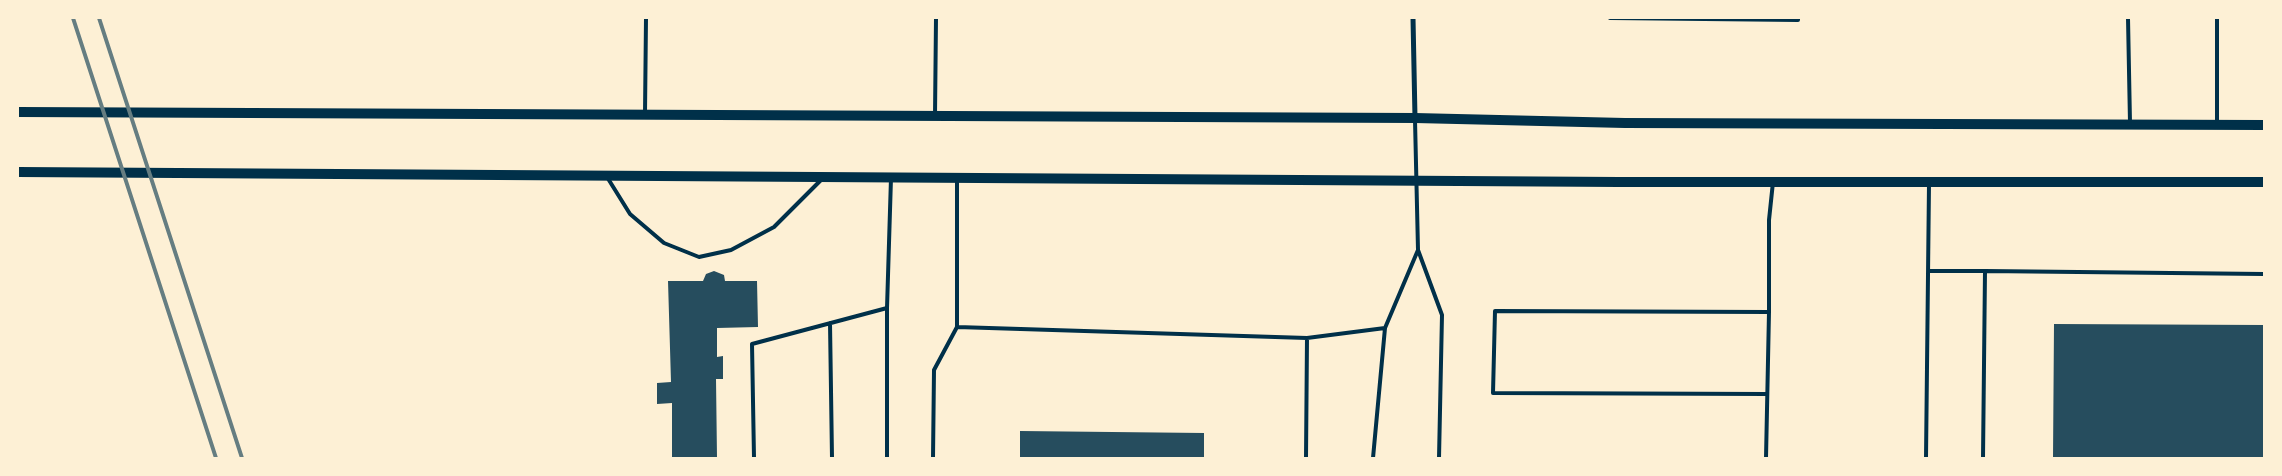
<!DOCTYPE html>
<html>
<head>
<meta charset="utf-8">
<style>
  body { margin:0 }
  #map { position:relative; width:2282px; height:476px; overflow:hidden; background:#fdf0d5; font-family:Signika,sans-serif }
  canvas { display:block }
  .frame { position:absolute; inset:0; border:19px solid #fdf0d5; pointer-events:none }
</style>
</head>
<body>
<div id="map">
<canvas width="2282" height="476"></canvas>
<div class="frame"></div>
</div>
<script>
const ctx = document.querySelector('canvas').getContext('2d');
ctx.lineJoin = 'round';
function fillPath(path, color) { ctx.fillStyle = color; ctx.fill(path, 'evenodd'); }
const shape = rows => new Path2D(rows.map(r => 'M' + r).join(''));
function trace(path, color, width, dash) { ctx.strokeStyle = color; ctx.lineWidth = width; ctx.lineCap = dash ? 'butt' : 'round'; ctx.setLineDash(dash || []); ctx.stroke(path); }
const building = shape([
  [714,271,724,275,725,281,757,281,758,327,717,328,717,357,723,356,723,379,716,379,717,458,672,458,672,403,657,404,657,383,671,382,668,281,703,281,706,274],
  [2054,324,2264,325,2264,458,2053,458],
  [1020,431,1204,433,1204,458,1020,458]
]);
const service = shape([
  [1610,18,1798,20,1798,18],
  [2128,18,2130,123],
  [2217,18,2217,125],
  [645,113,646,18],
  [935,115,936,18],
  [1415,120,1418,250,1442,315,1439,458],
  [607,177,630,214,664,243,699,257,731,250,774,227,821,180],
  [957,179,957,327,1307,338,1306,458],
  [1928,271,1985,271,1983,458],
  [1985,271,2264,274],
  [1769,312,1769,220,1773,182],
  [830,323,832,458],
  [1307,338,1385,328],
  [754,458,752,344,887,308],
  [887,458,887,308,891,178],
  [933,458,934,370,957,327],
  [1373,458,1385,328,1418,250],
  [1766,458,1769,312,1495,311,1493,393,1767,394],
  [1926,458,1929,184]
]);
const minor = shape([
  [1413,18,1415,118]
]);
const secondary = shape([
  [18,112,1415,118,1625,123,2264,125],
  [18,172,1619,182,2264,182]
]);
const rail = shape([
  [73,18,216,458],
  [99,18,242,458]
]);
fillPath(building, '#264d5e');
trace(service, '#003049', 4);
trace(minor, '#003049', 5);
trace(secondary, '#003049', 10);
trace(rail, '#657d81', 4);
</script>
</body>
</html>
